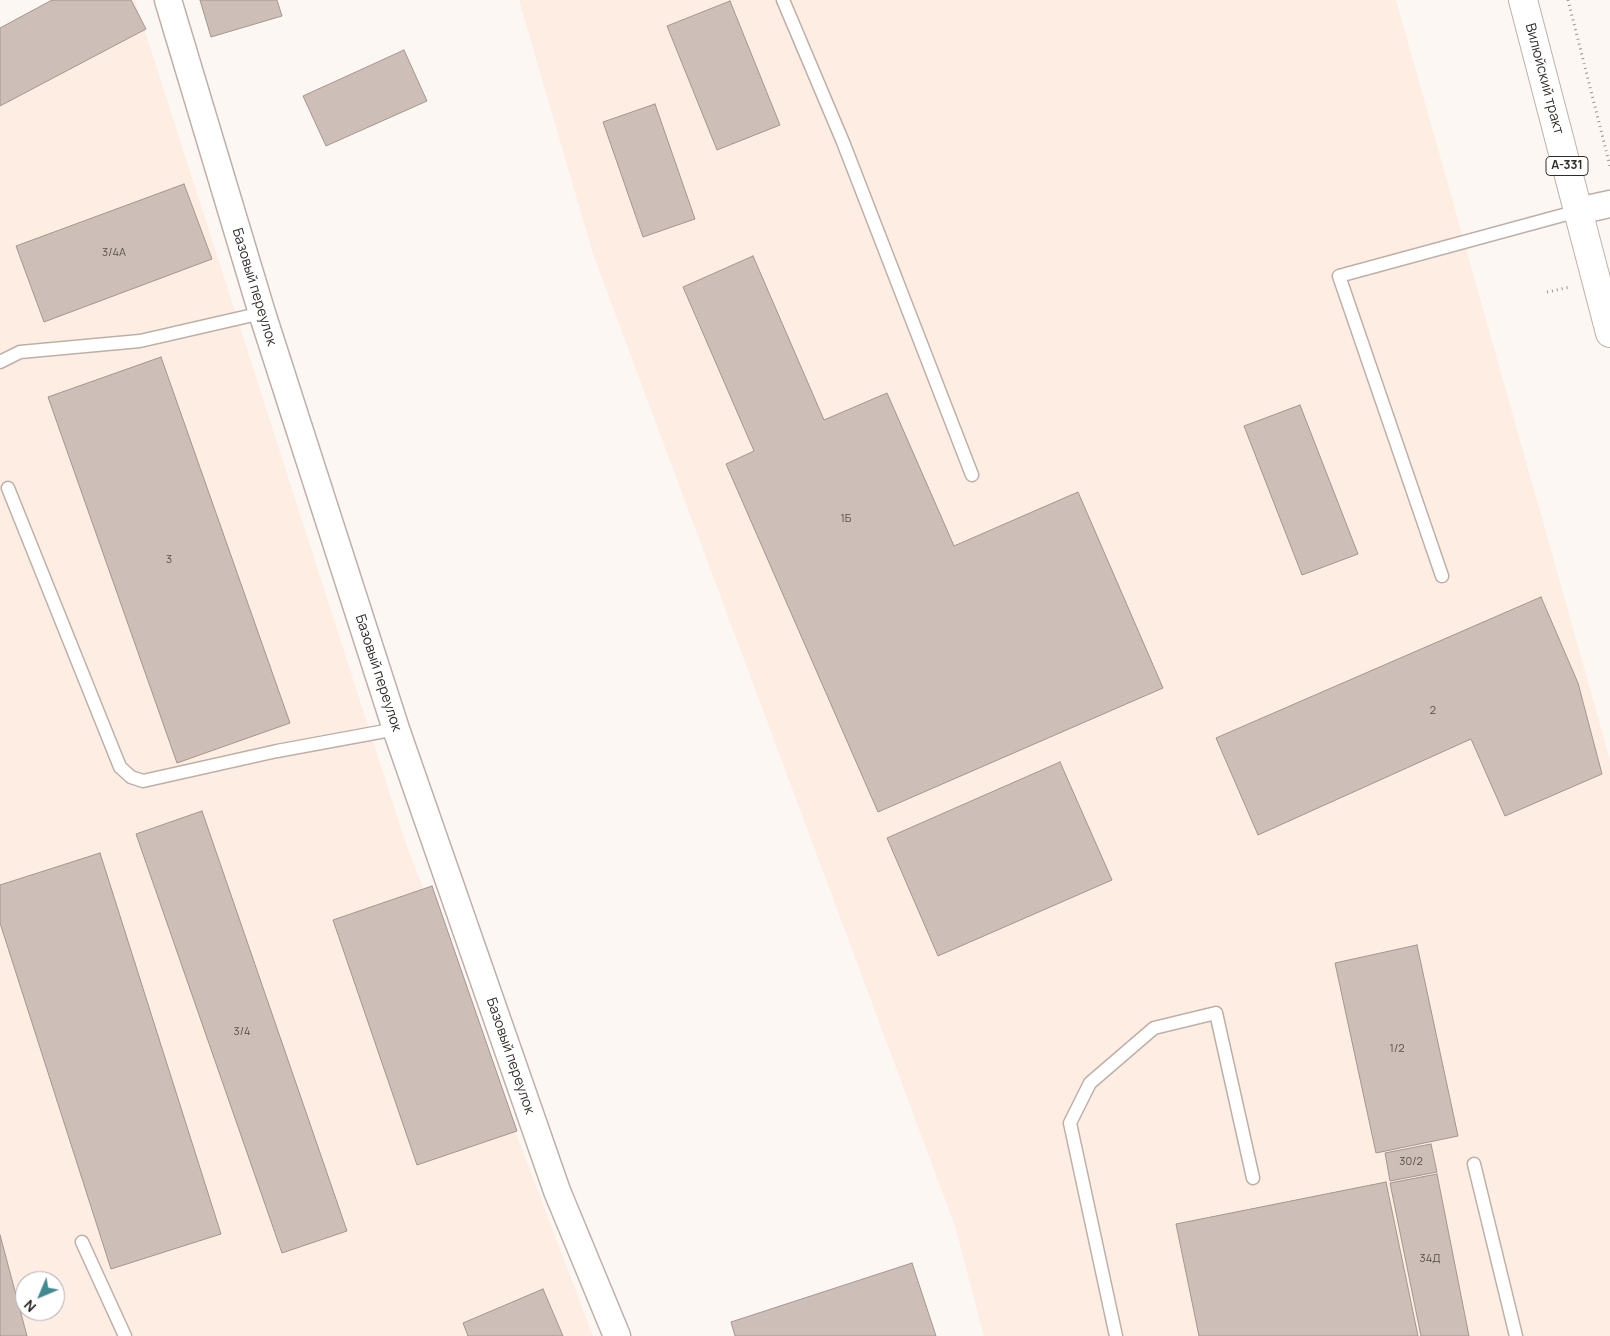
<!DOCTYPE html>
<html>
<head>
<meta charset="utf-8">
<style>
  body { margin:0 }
  #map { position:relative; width:1610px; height:1336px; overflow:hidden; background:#fdf7f4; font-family:Manrope,sans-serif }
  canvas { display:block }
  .north { position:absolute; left:15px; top:1271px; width:50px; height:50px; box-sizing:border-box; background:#fff; border:1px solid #acaaa9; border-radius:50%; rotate:225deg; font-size:14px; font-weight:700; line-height:20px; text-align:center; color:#302b28 }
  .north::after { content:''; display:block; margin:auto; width:18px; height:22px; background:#438a90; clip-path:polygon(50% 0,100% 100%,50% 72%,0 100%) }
</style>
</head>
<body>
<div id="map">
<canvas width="1610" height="1336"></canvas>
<div class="north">N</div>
</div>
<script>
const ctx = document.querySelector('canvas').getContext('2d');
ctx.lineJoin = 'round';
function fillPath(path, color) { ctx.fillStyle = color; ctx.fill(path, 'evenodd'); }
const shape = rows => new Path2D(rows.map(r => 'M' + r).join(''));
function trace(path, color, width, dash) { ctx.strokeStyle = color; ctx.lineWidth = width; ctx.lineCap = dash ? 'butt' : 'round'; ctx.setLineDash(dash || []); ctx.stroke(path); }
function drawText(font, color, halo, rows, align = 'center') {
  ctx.font = font + ' Manrope,sans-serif'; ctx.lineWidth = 4.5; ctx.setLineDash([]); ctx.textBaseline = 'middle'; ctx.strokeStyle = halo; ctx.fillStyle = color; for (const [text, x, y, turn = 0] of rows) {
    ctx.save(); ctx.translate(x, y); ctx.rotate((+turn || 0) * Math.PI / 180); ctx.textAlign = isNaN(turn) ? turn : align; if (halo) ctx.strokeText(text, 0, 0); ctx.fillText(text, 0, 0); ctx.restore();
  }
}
const built = shape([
  [65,0,135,0,404,838,593,1336,0,1336,0,34],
  [25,1281,55,1281,55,1311,25,1311],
  [519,0,1396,0,1610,760,1610,1336,984,1336,955,1226,593,254]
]);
const building = shape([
  [52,0,131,0,146,29,0,106,0,28,52,0],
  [200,0,277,0,282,16,211,37,200,0],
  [730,1,780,125,717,150,667,26,730,1],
  [404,50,427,101,326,146,303,96,404,50],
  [655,104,695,219,643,237,603,122,655,104],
  [184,184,212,259,44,322,16,246,184,184],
  [753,256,824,420,887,393,954,546,1078,492,1163,688,878,812,726,464,754,451,683,287,753,256],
  [161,357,290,723,177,763,48,397,161,357],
  [1300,405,1358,554,1302,575,1244,426,1300,405],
  [1541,597,1578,683,1602,774,1505,816,1471,739,1258,835,1216,738,1541,597],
  [1060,762,1112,880,938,956,887,838,1060,762],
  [202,811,347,1231,282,1253,136,834,202,811],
  [100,853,221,1234,111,1269,0,923,0,885,100,853],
  [432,886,517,1131,417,1165,333,920,432,886],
  [1417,945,1458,1136,1376,1153,1335,963,1417,945],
  [1431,1144,1437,1172,1390,1181,1385,1153,1431,1144],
  [1437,1174,1469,1336,1421,1336,1390,1183,1437,1174],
  [1386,1182,1418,1336,1199,1336,1176,1224,1386,1182],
  [0,1235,27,1336,0,1336,0,1235],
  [912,1263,936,1336,735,1336,731,1322,912,1263],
  [543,1289,563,1336,468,1336,463,1323,543,1289]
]);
const path = shape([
  [1568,0,1610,166],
  [1547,292,1570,287]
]);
const lane = shape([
  [783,0,843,142,972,475],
  [0,362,20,352,140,341,262,313],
  [8,488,120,767,131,777,143,781,277,751,396,729],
  [1442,576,1339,276,1578,211],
  [1474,1164,1516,1336],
  [82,1242,125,1336],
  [1116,1336,1070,1123,1090,1083,1154,1028,1216,1013,1253,1178]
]);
const street = shape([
  [168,0,262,313,396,729,557,1191,617,1336],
  [1578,211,1610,204]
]);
const primary = shape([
  [1523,0,1610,333]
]);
const numberNames = [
  ["3/4А",114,253],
  ["1Б",846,519],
  ["3",169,560],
  ["2",1433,711],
  ["3/4",242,1032],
  ["1/2",1397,1049],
  ["30/2",1411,1162],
  ["34Д",1430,1259]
];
const shields = [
  [1567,166,42]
];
const shieldNames = [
  ["А-331",1567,166]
];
const streetNames = [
  ["Вилюйский тракт",1544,79,75],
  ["Базовый переулок",254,287,73],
  ["Базовый переулок",378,673,72],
  ["Базовый переулок",510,1056,71]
];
fillPath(built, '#feede2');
fillPath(building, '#cdbfb7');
trace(building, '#a4968e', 1);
trace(lane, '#beb0a7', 15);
trace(street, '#beb0a7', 29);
trace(primary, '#beb0a7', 30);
trace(path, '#9b9592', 3, [1, 4]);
trace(lane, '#fff', 12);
trace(street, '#fff', 26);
trace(primary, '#fff', 28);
drawText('11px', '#57504c', null, numberNames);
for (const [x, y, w] of shields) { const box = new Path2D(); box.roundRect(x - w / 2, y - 9.5, w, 19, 4); ctx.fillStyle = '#fff'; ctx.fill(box); trace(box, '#302b28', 1); }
drawText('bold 12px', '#302b28', null, shieldNames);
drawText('14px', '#302b28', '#fff', streetNames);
</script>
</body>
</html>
